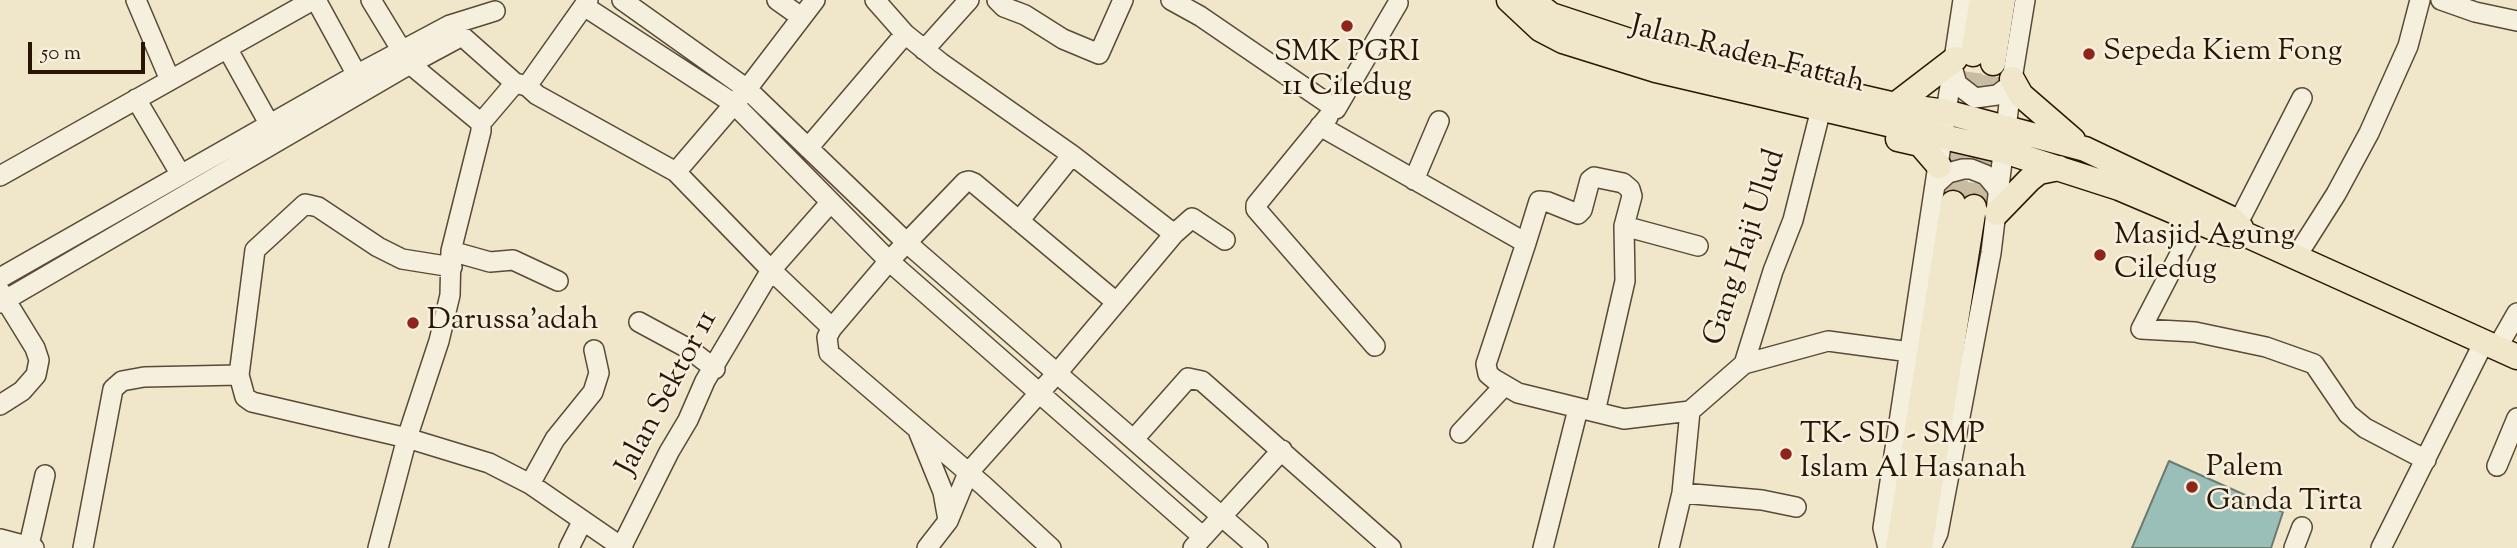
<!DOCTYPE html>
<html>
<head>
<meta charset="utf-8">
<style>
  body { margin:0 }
  #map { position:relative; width:2517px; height:548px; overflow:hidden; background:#f0e7ca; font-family:"Sorts Mill Goudy",serif }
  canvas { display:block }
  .scale { position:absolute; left:28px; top:42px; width:117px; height:32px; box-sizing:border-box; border:4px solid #281503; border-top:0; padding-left:9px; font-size:21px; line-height:24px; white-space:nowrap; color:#281503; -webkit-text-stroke:5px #f5efdd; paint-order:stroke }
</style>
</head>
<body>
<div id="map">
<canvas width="2517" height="548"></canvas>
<div class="scale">50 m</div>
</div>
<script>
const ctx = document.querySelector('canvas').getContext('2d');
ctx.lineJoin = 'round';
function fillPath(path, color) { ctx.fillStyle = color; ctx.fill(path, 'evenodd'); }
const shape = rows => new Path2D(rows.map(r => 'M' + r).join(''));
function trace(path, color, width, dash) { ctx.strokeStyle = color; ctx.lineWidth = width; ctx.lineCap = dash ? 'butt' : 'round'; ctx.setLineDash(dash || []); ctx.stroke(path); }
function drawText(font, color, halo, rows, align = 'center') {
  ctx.font = font + ' "Sorts Mill Goudy",serif'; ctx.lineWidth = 5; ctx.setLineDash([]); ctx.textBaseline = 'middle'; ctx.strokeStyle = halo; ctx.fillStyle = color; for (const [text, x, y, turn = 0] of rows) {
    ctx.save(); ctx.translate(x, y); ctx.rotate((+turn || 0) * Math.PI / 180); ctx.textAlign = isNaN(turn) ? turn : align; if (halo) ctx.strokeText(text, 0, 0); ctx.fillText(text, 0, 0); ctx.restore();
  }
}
const water = shape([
  [2169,461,2283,512,2271,548,2132,548,2169,461]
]);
const majorTunnel = shape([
  [1953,203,1973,54],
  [1974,207,1993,63]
]);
const minor = shape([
  [136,0,170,80],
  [316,0,363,86],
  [371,0,410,64,481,123,481,131,451,251,450,295,439,341,407,438,378,548],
  [622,0,747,89,907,243,1258,548],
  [777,0,801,17],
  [875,0,905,34,941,63,1072,155,1174,234],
  [997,0,1004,7,1025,15,1063,39,1099,54,1123,0],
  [1171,0,1200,16,1336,109,1398,3],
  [2441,0,2475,12,2517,21],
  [584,6,733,103,889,261,1202,536],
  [453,28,515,83,527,86,537,95,676,172,771,270,832,328],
  [227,48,276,136],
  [924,50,969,0],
  [1953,70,1957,84,1975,98,1997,95,2009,86,2012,79],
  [527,86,588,0],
  [136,99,181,175],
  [1328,117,1256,205,1256,209,1375,346],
  [481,123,515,83],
  [1320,126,1526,243,1486,364,1488,374,1494,379,1518,393,1624,419,1690,411,1744,364,1773,271,1793,220,1821,109],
  [808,148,905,34],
  [676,172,747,89,815,0],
  [0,176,313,0],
  [1414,180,1439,121],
  [1936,184,1948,173,1963,169,1971,169,1986,175,1996,187,1999,194],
  [1019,221,1072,155],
  [2197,221,2141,329,2195,332,2266,347,2314,364,2348,414,2365,428,2426,460],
  [2237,225,2302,98],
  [1526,243,1539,201,1548,202,1578,214,1582,210,1590,180,1594,177,1623,183,1630,189,1632,196,1624,226],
  [451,251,490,262,513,260,558,281],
  [2296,257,2336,194,2369,133,2408,46,2420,0],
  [452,267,402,259,378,247,318,207,305,204,255,250,239,375,245,397,252,402,407,438,489,463,530,484,623,548],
  [0,278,358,74,450,25,495,11],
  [0,291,35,348,39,360,36,375,22,391,0,405],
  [0,303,410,64,462,36],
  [639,322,689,349,715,369],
  [2497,348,2517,313],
  [1744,364,1828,341,1910,352],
  [1595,412,1625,281,1624,226,1698,246],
  [919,433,943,492,948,520],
  [1460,433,1504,386],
  [1134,439,1188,378,1202,381,1391,548],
  [2497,466,2517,418],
  [530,484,555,439,593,392,599,373,594,350],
  [1682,493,1762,500,1796,507],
  [0,539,34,548],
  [29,545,45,475],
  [83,548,113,389,122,381,144,377,239,375],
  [569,548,582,522],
  [621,548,669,452,688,420,705,381,771,270,830,203],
  [927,548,948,521,968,473,1058,372,1174,234,1192,218,1225,240],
  [1051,548,984,486,829,353,827,337,832,328,889,261,965,182,969,181,974,183,1116,302],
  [1193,548,1282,450],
  [1543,548,1578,409],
  [1669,548,1682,493,1690,411],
  [1888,548,1883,528,1963,0],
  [1931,548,1938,533,1991,253,2012,79,2025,0],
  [2294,548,2302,527],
  [2381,548,2484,342]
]);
const major = shape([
  [1509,0,1540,29,1563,41,1656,70,2004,151,2119,188,2225,233,2249,236,2517,357],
  [1532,0,1551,15,1660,51,1895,105,1946,112,2085,149,2230,218,2241,228],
  [1973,54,1982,0],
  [1993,63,2003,0],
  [2012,79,2021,95,2073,140],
  [1895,105,1955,59],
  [1898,139,1920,144,1939,166],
  [1997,213,2029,180,2039,172,2059,168],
  [1898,548,1953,203],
  [1920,548,1974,207]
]);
const markers = [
  [1347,26,7,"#8f2418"],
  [2089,54,7,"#8f2418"],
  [2100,255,7,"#8f2418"],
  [413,323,7,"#8f2418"],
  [1786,454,7,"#8f2418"],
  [2192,487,7,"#8f2418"]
];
const poiNames = [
  ["Sepeda Kiem Fong",2103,54],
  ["SMK PGRI",1347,55,"center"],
  ["11 Ciledug",1347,89,"center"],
  ["Masjid Agung",2114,238],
  ["Ciledug",2114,272],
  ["Darussa'adah",427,323],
  ["TK- SD - SMP",1800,437],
  ["Islam Al Hasanah",1800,471],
  ["Palem",2206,470],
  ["Ganda Tirta",2206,504]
];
const streetNames = [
  ["Jalan Raden Fattah",1747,57,14],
  ["Gang Haji Ulud",1747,248,-72],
  ["Jalan Sektor 11",669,394,-62]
];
fillPath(water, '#9abfb9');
trace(water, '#6c7b70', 2);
trace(majorTunnel, '#c8bda2', 24, [24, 12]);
trace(minor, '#5a4a35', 22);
trace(major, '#281503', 27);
trace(minor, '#f5efdd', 19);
trace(major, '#f0e7ca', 24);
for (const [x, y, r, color] of markers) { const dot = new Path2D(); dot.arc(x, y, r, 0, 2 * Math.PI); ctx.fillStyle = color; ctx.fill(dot); trace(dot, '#f5efdd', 2.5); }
drawText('30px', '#281503', '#f5efdd', poiNames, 'left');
drawText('30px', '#281503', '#f5efdd', streetNames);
</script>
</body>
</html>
